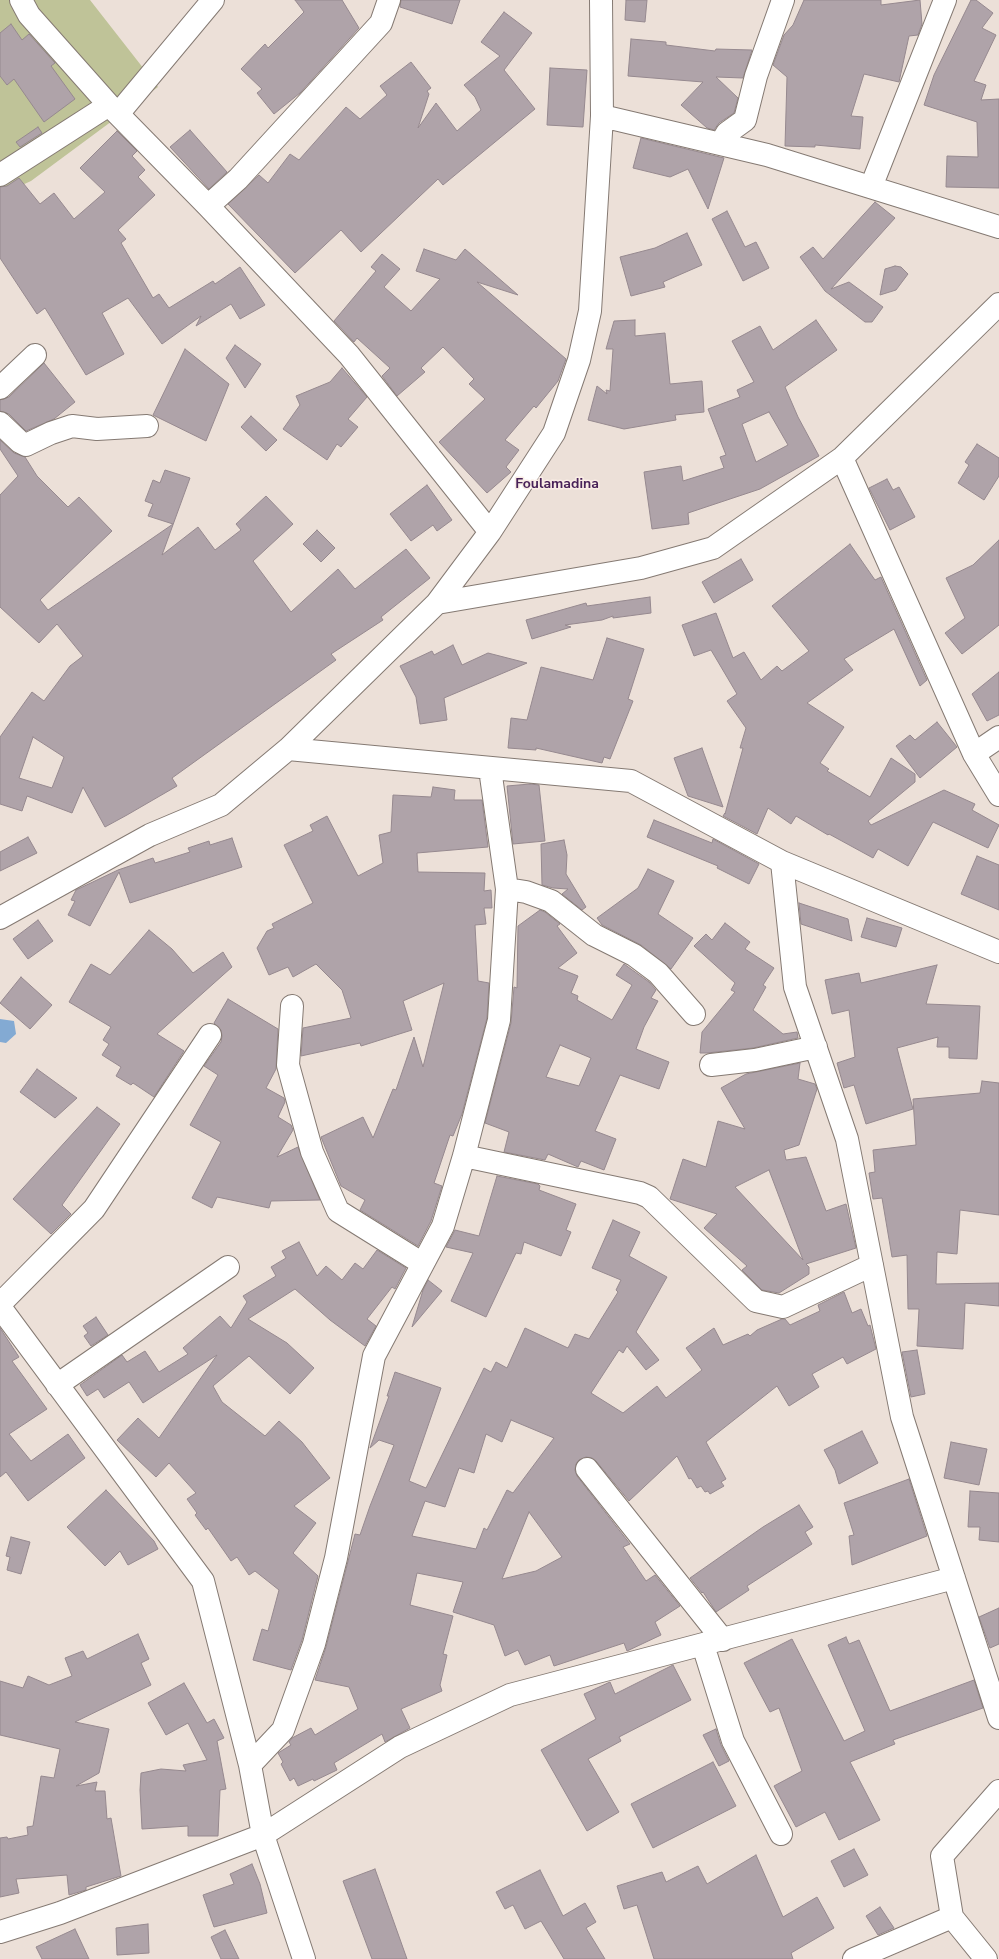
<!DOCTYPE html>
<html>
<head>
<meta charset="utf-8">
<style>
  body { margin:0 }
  canvas { display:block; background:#ece0d8 }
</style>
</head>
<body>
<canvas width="999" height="1959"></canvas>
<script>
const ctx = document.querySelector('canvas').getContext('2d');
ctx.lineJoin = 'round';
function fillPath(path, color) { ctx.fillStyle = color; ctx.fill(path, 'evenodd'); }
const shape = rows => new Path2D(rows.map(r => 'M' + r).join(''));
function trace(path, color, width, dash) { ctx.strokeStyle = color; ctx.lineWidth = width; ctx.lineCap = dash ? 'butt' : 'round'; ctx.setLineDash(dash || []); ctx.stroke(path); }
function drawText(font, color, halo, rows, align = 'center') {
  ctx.font = font + ' "Nunito Sans",sans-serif'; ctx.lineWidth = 3; ctx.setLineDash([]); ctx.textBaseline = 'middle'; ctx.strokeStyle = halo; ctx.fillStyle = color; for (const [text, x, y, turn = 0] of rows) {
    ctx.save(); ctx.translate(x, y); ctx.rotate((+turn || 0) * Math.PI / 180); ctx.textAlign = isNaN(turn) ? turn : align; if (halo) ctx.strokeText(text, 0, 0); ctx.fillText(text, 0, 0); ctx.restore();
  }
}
const green = shape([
  [0,0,90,0,158,87,31,181,0,195]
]);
const water = shape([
  [0,1019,14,1021,16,1034,6,1043,0,1042]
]);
const building = shape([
  [295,0,342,0,359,28,300,93,274,114,257,93,262,89,241,69,265,44,268,48,304,12,295,0],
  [401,0,460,0,452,24,400,7,401,0],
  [626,0,647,0,645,22,625,20,626,0],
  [804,0,881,0,881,5,920,0,922,24,918,35,909,36,899,82,864,74,851,116,863,117,860,149,815,145,815,147,785,146,787,77,773,65,784,35,793,25,804,0],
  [971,0,976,0,993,13,982,28,996,35,974,81,986,85,981,100,999,99,999,188,946,187,947,156,978,157,977,122,924,105,934,75,971,0],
  [504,12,532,33,504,70,535,109,443,185,438,179,361,252,341,230,295,273,228,204,259,175,268,183,290,154,299,160,346,107,360,119,387,95,380,86,411,62,431,88,427,91,429,94,418,128,436,103,457,131,481,110,475,97,464,85,500,56,481,42,504,12],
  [11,24,22,40,29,34,55,63,51,66,75,99,44,122,14,79,7,85,0,76,0,33,11,24],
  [631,39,666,42,666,45,715,51,716,49,752,50,743,78,716,77,738,98,734,113,719,123,714,130,707,128,681,105,703,82,628,76,631,39],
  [550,68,587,70,583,127,547,125,550,68],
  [38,127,42,133,20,147,16,142,38,127],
  [190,130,227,172,209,189,170,147,190,130],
  [117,131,137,151,132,156,145,170,138,177,155,195,118,230,126,239,121,243,153,298,159,294,169,308,213,281,215,284,240,267,265,305,240,319,231,304,196,326,201,316,162,344,128,298,102,313,124,354,86,375,45,308,37,314,0,258,0,187,7,186,19,178,40,204,54,193,74,219,105,192,80,168,117,131],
  [641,138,724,158,708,209,688,169,670,177,633,168,641,138],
  [875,202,895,218,831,289,849,282,883,307,872,322,865,322,825,291,800,257,813,247,823,259,875,202],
  [727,211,745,247,756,242,769,268,743,281,712,219,727,211],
  [687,233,702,265,663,282,665,287,631,296,620,257,655,248,687,233],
  [424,249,456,260,465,249,518,295,477,282,566,359,558,381,536,408,534,406,505,440,519,450,506,467,511,472,487,493,439,442,485,399,469,384,474,379,443,347,421,368,425,372,397,396,382,376,390,368,357,338,354,342,334,321,376,271,371,267,382,254,400,269,384,287,411,311,440,279,416,271,424,249],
  [895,266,901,267,908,274,896,290,880,295,885,269,895,266],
  [635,320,635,336,665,333,670,384,702,381,704,412,675,415,676,420,624,429,588,420,597,386,607,394,606,390,610,391,613,349,606,349,614,321,635,320],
  [816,320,837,350,785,387,798,417,819,456,760,489,688,513,689,524,652,529,644,472,681,466,683,481,724,468,720,457,726,455,708,409,740,397,737,390,754,382,732,341,760,326,773,350,816,320],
  [769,412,788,445,756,462,742,424,769,412],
  [235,345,261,364,245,388,226,358,235,345],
  [185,349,229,384,206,441,153,415,185,349],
  [44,363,75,402,54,419,26,431,9,414,0,411,0,400,9,397,44,363],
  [342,368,367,397,348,419,358,427,341,447,337,444,327,460,283,429,300,405,296,396,330,382,342,368],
  [251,416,277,440,266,451,241,427,251,416],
  [0,440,14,453,25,457,37,476,68,507,79,497,112,531,40,600,48,610,173,524,148,516,153,504,145,501,153,480,160,483,165,470,190,478,162,555,198,527,215,550,241,530,236,524,266,496,293,524,253,561,291,612,338,569,355,589,406,549,430,578,381,617,383,620,331,654,336,660,172,778,177,786,127,815,105,827,83,787,72,813,27,796,22,811,0,804,0,737,32,692,44,701,70,666,83,656,57,624,39,643,0,607,0,495,18,476,0,449,0,440],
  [33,737,64,757,52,788,19,778,33,737],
  [977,444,999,458,999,476,984,500,958,483,969,465,965,462,977,444],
  [887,479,893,490,899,487,915,517,890,530,869,488,887,479],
  [427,485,452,520,437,531,433,525,411,541,390,514,427,485],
  [317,530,335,548,321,562,303,544,317,530],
  [999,540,999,625,962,654,945,633,965,618,946,578,973,565,999,540],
  [850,544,875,580,881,577,927,680,920,686,894,629,844,659,853,670,807,703,844,727,820,763,829,769,827,771,870,797,891,758,915,774,915,782,868,821,871,825,944,790,975,804,972,810,999,825,988,848,933,822,908,866,878,849,873,858,829,834,828,835,796,816,791,824,768,808,757,834,723,816,725,813,725,814,743,748,740,748,746,728,727,701,737,694,711,650,694,656,682,625,716,613,733,658,744,652,761,680,777,666,782,671,809,651,772,606,850,544],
  [741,559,753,580,714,603,702,582,741,559],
  [650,597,651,613,613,618,613,616,602,620,565,625,571,627,532,639,526,620,586,603,587,606,650,597],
  [607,638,644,649,628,699,633,701,610,759,604,757,602,763,536,748,536,750,508,748,511,718,527,720,541,667,593,680,607,638],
  [453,645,462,665,488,653,527,663,444,698,447,720,420,724,416,697,400,666,432,651,434,655,453,645],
  [999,672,999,715,987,721,972,694,999,672],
  [937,722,957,747,920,778,896,746,910,735,915,740,937,722],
  [702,748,723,807,688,796,674,758,702,748],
  [530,784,539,785,545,841,513,844,507,786,530,784],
  [433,787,455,790,454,800,482,800,488,847,417,853,418,872,485,873,484,891,491,890,492,908,484,908,486,924,475,925,478,981,489,983,487,1018,462,1114,453,1136,450,1135,434,1183,442,1186,431,1221,418,1246,360,1210,365,1200,341,1186,321,1137,363,1117,373,1138,393,1089,396,1090,414,1037,423,1067,444,983,403,1001,412,1030,361,1046,360,1043,301,1056,303,1028,351,1018,342,990,316,964,293,977,288,967,269,975,257,948,267,931,274,928,272,924,313,903,284,845,313,831,310,825,327,816,358,876,383,863,379,835,391,832,393,795,431,797,433,787],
  [654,820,712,843,713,839,759,864,749,884,717,868,718,866,647,837,654,820],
  [28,837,37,853,0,871,0,852,28,837],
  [232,838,242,867,130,903,119,872,90,926,68,915,75,901,71,900,76,890,118,870,153,858,155,863,190,852,188,848,209,841,210,845,232,838],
  [564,840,567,855,566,874,586,907,582,910,562,894,568,889,553,888,542,885,541,844,564,840],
  [977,856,999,865,999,910,961,894,977,856],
  [648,869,674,881,658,914,693,938,671,969,641,945,602,925,597,918,638,888,648,869],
  [799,903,848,919,852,941,801,924,799,903],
  [540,910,545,912,560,924,557,926,577,953,558,968,578,976,571,993,578,996,577,1000,612,1020,632,985,616,975,624,964,649,982,656,990,651,998,658,1001,644,1027,636,1049,669,1062,659,1089,620,1075,595,1131,616,1139,604,1170,581,1161,578,1167,548,1154,545,1160,504,1152,509,1132,485,1123,511,1023,514,987,517,988,518,926,540,910],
  [560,1045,591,1058,579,1086,546,1077,560,1045],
  [867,918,902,928,896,947,861,937,867,918],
  [38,920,53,941,28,959,13,939,38,920],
  [725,923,750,942,745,949,774,968,763,985,766,987,753,1010,783,1034,797,1032,798,1038,753,1048,707,1053,700,1053,702,1032,735,992,731,990,735,983,694,946,706,934,712,940,725,923],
  [149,930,172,949,193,973,223,952,232,967,157,1034,184,1051,154,1097,133,1083,131,1085,116,1076,121,1067,102,1055,109,1044,103,1040,111,1027,69,1002,91,964,110,975,149,930],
  [937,965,926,1004,980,1006,977,1059,949,1058,949,1047,937,1047,938,1037,897,1048,913,1109,866,1124,854,1085,844,1088,837,1063,855,1057,849,1010,832,1014,825,980,859,973,861,983,937,965],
  [21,977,52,1005,30,1029,0,1003,21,977],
  [228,999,278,1029,276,1069,266,1088,284,1098,285,1102,278,1117,291,1125,293,1130,277,1157,298,1147,320,1200,271,1201,269,1208,217,1197,212,1208,192,1198,221,1142,190,1125,218,1075,204,1066,221,1042,222,1036,221,1030,214,1023,228,999],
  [800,1063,798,1079,815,1084,817,1089,799,1145,784,1150,786,1160,806,1157,826,1211,846,1204,856,1248,806,1264,809,1267,809,1274,779,1293,762,1290,742,1270,747,1266,704,1228,717,1214,670,1199,683,1159,706,1167,718,1121,745,1129,721,1088,746,1074,800,1063],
  [769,1170,803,1260,735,1187,769,1170],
  [37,1069,77,1098,55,1118,20,1092,37,1069],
  [982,1081,999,1083,999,1215,960,1210,957,1254,937,1252,936,1284,999,1283,999,1306,965,1303,963,1349,917,1346,919,1309,908,1309,907,1255,892,1257,882,1198,873,1199,869,1173,875,1172,873,1150,916,1145,913,1099,980,1093,982,1081],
  [97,1107,120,1124,62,1205,71,1214,51,1234,13,1199,97,1107],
  [497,1176,538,1184,540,1186,539,1190,576,1204,566,1230,571,1232,561,1256,524,1242,521,1254,516,1253,486,1317,451,1301,473,1253,446,1247,455,1230,479,1236,497,1176],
  [613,1220,640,1232,629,1256,667,1277,636,1332,659,1360,646,1370,627,1346,623,1353,619,1350,591,1393,623,1413,657,1386,666,1398,702,1370,686,1348,714,1328,723,1345,748,1334,750,1336,757,1330,782,1319,785,1319,790,1325,820,1311,818,1305,844,1292,852,1313,861,1309,868,1326,870,1325,876,1349,847,1364,843,1357,812,1374,819,1387,789,1406,777,1386,706,1442,726,1479,721,1482,724,1486,710,1494,708,1491,705,1492,701,1486,697,1488,691,1478,689,1479,677,1456,629,1501,596,1461,592,1458,586,1457,579,1460,576,1464,575,1470,577,1476,630,1544,623,1547,646,1581,655,1575,680,1606,655,1622,661,1635,627,1651,624,1643,554,1666,550,1655,525,1665,518,1650,505,1656,494,1625,453,1612,463,1582,417,1573,410,1605,453,1616,443,1654,447,1655,440,1685,442,1691,401,1709,410,1728,385,1742,382,1734,334,1763,337,1770,314,1781,313,1779,298,1786,294,1778,290,1781,281,1764,283,1762,278,1753,291,1745,289,1742,292,1738,311,1728,315,1735,358,1709,349,1687,315,1680,326,1647,355,1534,360,1535,370,1506,394,1445,379,1440,370,1448,389,1396,387,1396,395,1372,441,1388,409,1481,426,1488,484,1368,491,1372,496,1362,507,1368,525,1328,568,1348,575,1334,589,1339,618,1292,616,1290,621,1280,592,1268,613,1220],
  [511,1420,554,1438,513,1493,507,1490,487,1530,484,1528,476,1549,412,1536,425,1501,445,1507,459,1468,474,1473,486,1434,502,1442,511,1420],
  [529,1512,562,1557,536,1571,502,1579,529,1512],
  [299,1242,317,1276,326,1266,342,1280,355,1263,363,1269,377,1250,406,1268,395,1289,392,1287,367,1319,376,1326,365,1346,330,1320,295,1289,248,1319,287,1343,314,1368,290,1394,249,1356,213,1386,222,1402,265,1436,279,1421,302,1442,330,1478,294,1506,316,1523,293,1553,318,1576,302,1640,291,1670,253,1660,262,1629,268,1631,279,1590,255,1571,249,1575,237,1557,231,1561,208,1528,206,1530,195,1515,197,1513,187,1499,196,1493,169,1463,156,1477,117,1440,138,1418,159,1438,217,1355,143,1403,129,1382,104,1398,98,1389,87,1396,80,1385,122,1355,127,1362,145,1351,159,1372,188,1354,183,1348,220,1316,231,1328,247,1302,243,1296,276,1276,271,1267,286,1258,282,1251,299,1242],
  [428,1280,442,1291,412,1327,423,1290,428,1280],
  [96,1317,108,1335,91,1346,84,1336,88,1333,83,1326,96,1317],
  [0,1328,19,1357,12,1361,47,1409,9,1434,31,1461,68,1434,85,1458,28,1501,6,1472,0,1477,0,1328],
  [917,1350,925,1394,911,1397,902,1352,917,1350],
  [862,1431,878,1463,839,1484,835,1470,824,1450,862,1431],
  [951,1442,987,1449,979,1485,944,1478,951,1442],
  [909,1479,927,1536,852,1565,849,1536,854,1535,844,1503,909,1479],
  [106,1490,154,1541,158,1549,128,1565,120,1551,105,1566,67,1527,106,1490],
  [970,1491,999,1493,999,1542,979,1540,980,1527,968,1527,970,1491],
  [799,1505,813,1527,805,1532,812,1544,747,1586,749,1590,716,1612,703,1592,702,1593,690,1578,763,1527,799,1505],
  [11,1537,30,1542,21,1574,7,1570,10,1557,6,1556,11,1537],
  [999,1608,999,1644,990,1648,979,1617,999,1608],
  [138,1634,149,1659,141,1663,151,1685,75,1722,109,1729,99,1773,76,1786,97,1782,95,1791,105,1791,107,1819,111,1818,121,1876,86,1887,86,1890,69,1895,67,1875,16,1879,19,1893,0,1897,0,1838,7,1837,8,1839,28,1835,27,1827,33,1826,41,1776,54,1778,60,1749,0,1735,0,1681,23,1688,28,1676,49,1685,72,1676,65,1658,83,1651,87,1659,138,1634],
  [846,1637,849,1644,859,1640,890,1711,974,1680,983,1708,893,1740,895,1744,850,1762,880,1820,839,1840,825,1812,796,1827,774,1786,802,1771,779,1708,770,1712,744,1663,792,1639,844,1741,865,1731,828,1645,846,1637],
  [673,1665,691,1700,619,1737,621,1741,588,1759,619,1812,587,1831,541,1750,596,1719,584,1694,610,1682,615,1694,673,1665],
  [184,1683,207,1723,214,1719,224,1738,217,1741,226,1789,220,1790,218,1836,188,1836,188,1826,142,1829,140,1790,141,1773,161,1769,186,1771,183,1765,207,1760,188,1723,166,1735,148,1703,184,1683],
  [716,1729,721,1745,729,1761,719,1766,703,1735,716,1729],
  [713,1762,736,1806,653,1848,631,1804,713,1762],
  [854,1849,868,1875,844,1887,831,1861,854,1849],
  [756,1855,783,1917,817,1897,834,1928,791,1953,793,1959,654,1959,637,1905,624,1909,617,1886,662,1872,666,1882,698,1866,707,1884,756,1855],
  [252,1864,260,1884,267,1913,214,1927,203,1895,234,1884,230,1874,252,1864],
  [375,1869,407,1959,372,1959,343,1881,375,1869],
  [540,1870,563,1916,585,1903,596,1922,586,1928,605,1959,564,1959,541,1921,525,1929,513,1905,505,1909,496,1892,540,1870],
  [880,1907,894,1928,878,1935,866,1916,880,1907],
  [148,1924,149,1953,117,1955,116,1928,148,1924],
  [75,1929,89,1959,42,1959,36,1947,75,1929],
  [225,1930,239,1959,221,1959,211,1937,225,1930]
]);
const minor = shape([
  [21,0,29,15,109,105,208,206,349,355,490,532],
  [118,114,213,0],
  [602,116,767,155,999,227],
  [721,143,727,133,745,120,756,76,783,0],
  [0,175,109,105],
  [871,187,945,0],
  [208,206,238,179,381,23,389,0],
  [0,388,35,355],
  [0,423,20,442,26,445,51,433,72,426,97,429,147,426],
  [842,458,974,754,999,795],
  [437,603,641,568,713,548,842,458,999,304],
  [288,749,631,781,782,862,999,952],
  [974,754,999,737],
  [782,862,795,987,847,1139,902,1417,999,1718],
  [507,889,526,892,551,901,594,935,634,955,658,973,694,1014],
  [0,918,150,835,221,805,288,749,437,603,490,532,554,433,579,360,590,311,602,116,601,0],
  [292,1006,288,1065,312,1152,338,1211,423,1264],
  [711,1065,755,1060,816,1047],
  [464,1156,640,1193,649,1197,756,1301,783,1307,872,1265],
  [0,1304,94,1209,210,1035],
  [0,1307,203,1581,250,1765,263,1835,304,1959],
  [57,1385,228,1267],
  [587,1469,723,1640],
  [703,1645,733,1741,781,1834],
  [250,1765,283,1730,314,1644,336,1558,374,1356,443,1226,464,1156,499,1020,507,889,490,769],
  [0,1932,60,1913,263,1835,400,1747,510,1695,954,1578],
  [854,1959,952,1917],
  [986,1959,952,1917,942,1856,999,1791]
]);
const districtNames = [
  ["Foulamadina",557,485]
];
fillPath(green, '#bfc398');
fillPath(water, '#83aad3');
fillPath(building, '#afa3a9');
trace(building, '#96898f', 1);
trace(minor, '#857a73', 24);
trace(minor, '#fff', 22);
drawText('bold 14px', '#492258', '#f9ede5', districtNames);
</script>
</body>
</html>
